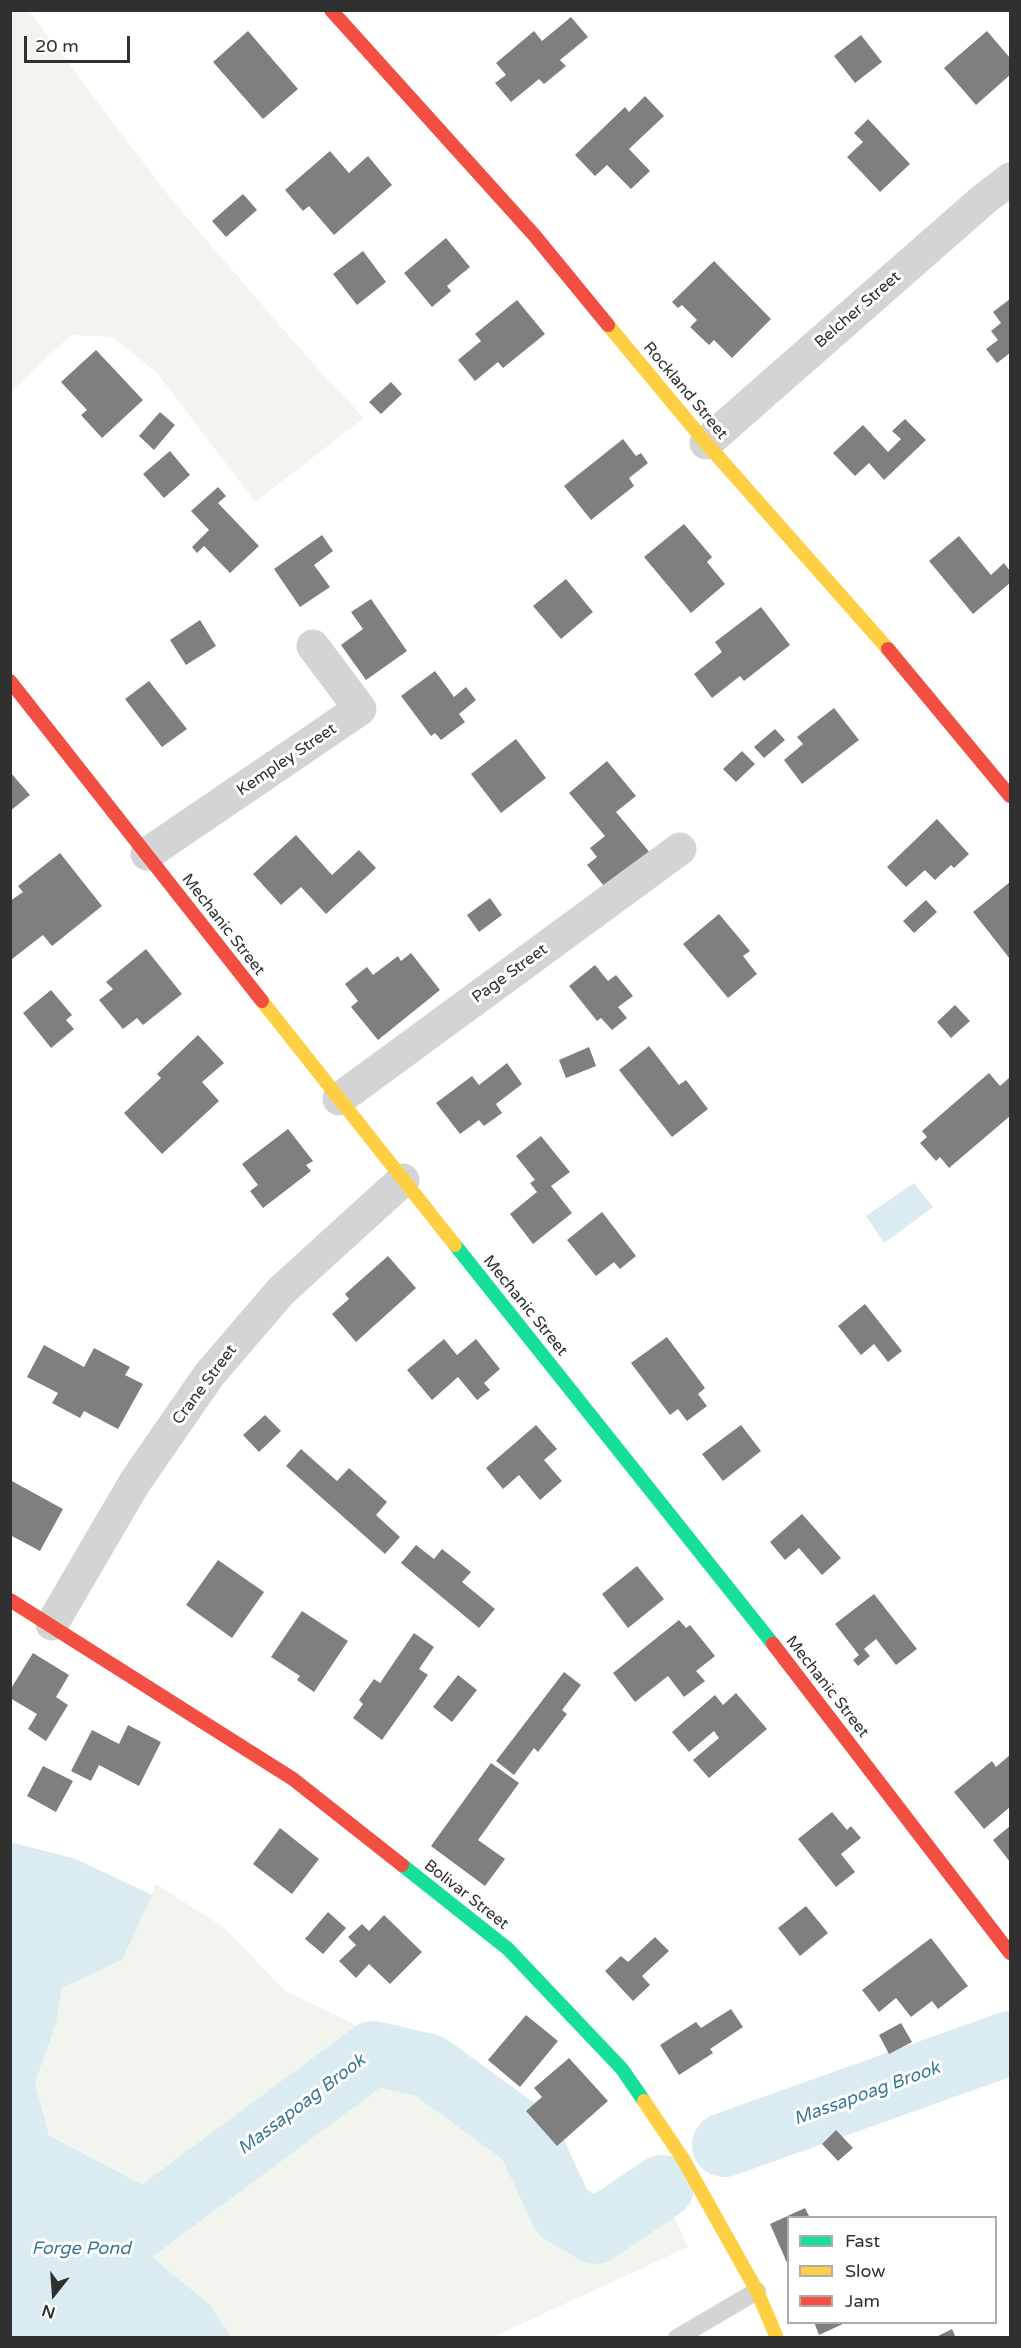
<!DOCTYPE html>
<html>
<head>
<meta charset="utf-8">
<style>
  body { margin:0 }
  #map { position:relative; width:1021px; height:2348px; overflow:hidden; background:#fff; font-family:"Varela Round",sans-serif }
  canvas { display:block }
  .frame { position:absolute; inset:0; border:12px solid #303030; pointer-events:none }
  .legend { position:absolute; left:787px; top:2216px; width:210px; height:108px; box-sizing:border-box; background:#fff; border:2px solid #acacac; margin:0; padding:8px 10px; list-style:none; font-size:18px; color:#303030 }
  .legend li { display:flex; align-items:center; gap:12px; height:30px }
  .legend b { width:30px; border:2px solid #acacac }
  .north { position:absolute; left:24px; top:2264px; width:60px; height:60px; -webkit-text-stroke:4px #fff; paint-order:stroke; rotate:197deg; font-size:16px; font-weight:700; line-height:24px; text-align:center; color:#303030 }
  .north::after { content:''; display:block; margin:auto; width:21px; height:27px; background:#303030; clip-path:polygon(50% 0,100% 100%,50% 72%,0 100%) }
  .scale { position:absolute; left:24px; top:36px; width:106px; height:27px; box-sizing:border-box; border:3px solid #303030; border-top:0; padding-left:8px; font-size:18px; line-height:21px; white-space:nowrap; color:#303030; -webkit-text-stroke:4px #fff; paint-order:stroke }
</style>
</head>
<body>
<div id="map">
<canvas width="1021" height="2348"></canvas>
<div class="frame"></div>
<ul class="legend">
<li><b style="height:8px;background:#16e098"></b>Fast</li>
<li><b style="height:8px;background:#ffcf43"></b>Slow</li>
<li><b style="height:8px;background:#f24e42"></b>Jam</li>
</ul>
<div class="north">N</div>
<div class="scale">20 m</div>
</div>
<script>
const ctx = document.querySelector('canvas').getContext('2d');
ctx.lineJoin = 'round';
function fillPath(path, color) { ctx.fillStyle = color; ctx.fill(path, 'evenodd'); }
const shape = rows => new Path2D(rows.map(r => 'M' + r).join(''));
function trace(path, color, width, dash) { ctx.strokeStyle = color; ctx.lineWidth = width; ctx.lineCap = dash ? 'butt' : 'round'; ctx.setLineDash(dash || []); ctx.stroke(path); }
function drawText(font, color, halo, rows, align = 'center') {
  ctx.font = font + ' "Varela Round",sans-serif'; ctx.lineWidth = 6; ctx.setLineDash([]); ctx.textBaseline = 'middle'; ctx.strokeStyle = halo; ctx.fillStyle = color; for (const [text, x, y, turn = 0] of rows) {
    ctx.save(); ctx.translate(x, y); ctx.rotate((+turn || 0) * Math.PI / 180); ctx.textAlign = isNaN(turn) ? turn : align; if (halo) ctx.strokeText(text, 0, 0); ctx.fillText(text, 0, 0); ctx.restore();
  }
}
const green = shape([
  [11,10,29,11,172,200,308,358,364,418,255,502,158,374,113,337,71,335,11,392],
  [156,1884,225,1928,284,1990,391,2042,460,2068,556,2157,597,2216,653,2170,688,2247,493,2337,231,2337,209,2304,152,2257,147,2187,49,2134,35,2083,56,2023,62,1988,122,1960]
]);
const water = shape([
  [914,1183,933,1207,884,1243,866,1216],
  [10,1842,76,1859,152,1895,122,1960,62,1988,56,2023,35,2083,49,2135,147,2187,152,2257,209,2304,231,2337,11,2337]
]);
const river = shape([
  [724,2145,1010,2043],
  [28,2338,89,2264,373,2053,429,2066,528,2138,562,2212,595,2232,662,2187]
]);
const building = shape([
  [571,17,588,37,560,60,566,66,544,84,539,79,511,102,495,83,506,75,496,63,534,31,542,41],
  [248,31,298,89,263,119,213,62],
  [987,31,1010,58,1010,75,976,105,944,68],
  [861,35,882,62,855,83,834,56],
  [645,96,664,116,629,149,650,171,631,189,607,165,595,176,575,155,625,107,629,112],
  [868,119,910,164,880,192,847,157,863,142,854,133],
  [330,151,349,173,368,156,392,185,334,235,309,206,303,211,285,190],
  [243,194,257,210,226,237,212,221],
  [446,238,470,267,447,286,451,291,432,307,404,273],
  [363,251,386,282,357,305,333,274],
  [714,261,771,319,732,358,714,340,709,345,690,327,697,320,682,305,678,308,672,302],
  [1010,299,1010,353,997,363,986,349,998,340,991,331,1001,323,993,312],
  [517,300,545,334,503,368,498,362,475,381,458,360,481,341,475,334],
  [96,350,143,400,102,438,81,415,87,410,61,382],
  [391,382,402,394,381,414,369,402],
  [160,412,175,425,154,450,139,436],
  [905,419,926,440,884,480,869,463,855,476,833,453,863,425,888,452,901,439,892,431],
  [623,439,636,456,641,453,648,463,629,478,634,486,591,520,564,486],
  [170,451,190,475,164,498,143,474],
  [218,487,226,496,218,503,259,546,230,573,204,546,197,553,192,547,209,530,191,511],
  [684,524,712,557,707,562,725,584,691,613,644,557],
  [322,535,333,551,314,565,330,587,300,607,274,569],
  [959,536,991,575,1004,563,1010,571,1010,583,973,614,929,561],
  [566,579,593,612,561,639,533,606],
  [371,599,407,651,366,680,341,645,363,629,351,612],
  [761,607,790,645,744,681,740,676,712,698,694,674,722,652,715,642],
  [200,620,216,646,186,665,170,640],
  [435,671,454,697,466,687,476,700,459,714,465,722,441,740,435,733,431,736,401,696],
  [149,681,187,729,162,747,125,699],
  [834,708,859,740,802,784,784,760,803,744,797,737],
  [775,729,785,740,764,758,754,747],
  [516,739,546,778,501,813,471,774],
  [742,751,755,764,736,782,723,769],
  [607,761,636,796,616,812,651,854,608,891,587,865,597,857,590,848,605,836,569,793],
  [10,772,30,795,10,811],
  [937,819,969,854,954,868,951,865,935,880,925,870,906,887,887,867],
  [296,835,332,875,359,850,376,868,326,914,301,887,281,905,253,874],
  [60,853,102,906,52,946,43,935,12,959,10,901,23,892,18,886],
  [1010,882,1010,959,973,912],
  [490,898,502,915,479,932,467,915],
  [926,900,937,912,914,933,903,921],
  [719,914,750,951,743,956,757,974,728,998,683,944],
  [146,949,182,994,143,1025,137,1018,123,1029,99,1000,113,989,106,982],
  [411,953,440,990,378,1040,351,1007,358,1001,345,984,367,967,373,975,398,956,401,961],
  [595,965,608,981,616,975,633,996,618,1007,627,1018,612,1030,601,1018,597,1021,569,986],
  [51,990,72,1015,66,1020,74,1029,51,1048,23,1013],
  [955,1005,970,1021,951,1038,937,1022],
  [198,1035,224,1063,202,1082,219,1101,162,1154,124,1113,161,1078,157,1074],
  [649,1046,679,1085,686,1080,708,1109,672,1137,619,1070],
  [589,1047,596,1066,566,1078,559,1060],
  [507,1063,522,1084,496,1104,502,1113,484,1126,479,1120,460,1134,436,1103,472,1076,479,1085],
  [989,1073,1000,1086,1010,1077,1010,1116,949,1168,940,1157,936,1161,920,1143,927,1137,922,1131],
  [288,1129,313,1161,306,1165,311,1171,263,1208,250,1191,258,1185,242,1164],
  [541,1136,570,1172,551,1186,572,1213,533,1244,510,1214,537,1192,530,1183,535,1180,516,1156],
  [602,1212,636,1256,620,1269,614,1262,596,1276,567,1240],
  [388,1256,416,1288,356,1342,332,1314,349,1299,345,1294],
  [865,1304,902,1351,888,1362,874,1344,861,1355,838,1326],
  [667,1337,705,1388,698,1394,707,1406,687,1421,678,1409,670,1415,631,1363],
  [444,1339,457,1355,476,1339,500,1369,484,1383,490,1390,477,1400,458,1377,432,1400,407,1370],
  [44,1345,84,1367,94,1348,130,1367,125,1375,143,1384,118,1429,84,1411,80,1418,52,1403,58,1393,27,1377],
  [265,1415,281,1431,259,1452,243,1435],
  [536,1425,557,1449,544,1460,562,1481,540,1500,519,1475,503,1489,486,1468],
  [741,1425,761,1451,723,1481,702,1454],
  [301,1449,337,1481,349,1468,387,1502,376,1515,400,1537,385,1554,286,1466],
  [10,1480,63,1509,40,1551,10,1535],
  [802,1514,841,1558,822,1575,799,1548,785,1560,770,1542],
  [416,1545,434,1559,442,1549,471,1572,462,1582,495,1609,479,1628,401,1563],
  [218,1560,264,1592,232,1638,186,1605],
  [637,1566,664,1599,628,1628,602,1594],
  [874,1594,917,1649,896,1665,876,1639,864,1649,870,1656,858,1666,853,1660,859,1655,835,1624],
  [302,1611,348,1641,314,1692,297,1680,300,1676,271,1657],
  [679,1620,686,1628,690,1625,715,1656,696,1671,705,1681,684,1697,668,1676,635,1702,613,1673],
  [414,1633,434,1647,419,1669,428,1675,382,1740,353,1718,363,1704,359,1700,374,1679,380,1683],
  [33,1653,69,1675,56,1697,68,1705,46,1741,28,1729,37,1714,10,1698,10,1690],
  [564,1672,581,1685,562,1710,567,1714,538,1752,534,1748,514,1775,496,1761],
  [458,1675,477,1690,452,1722,433,1707],
  [736,1693,767,1729,709,1778,693,1760,719,1738,714,1731,689,1752,672,1732,715,1695,723,1705],
  [128,1725,161,1742,139,1786,99,1765,91,1781,71,1771,92,1730,119,1744],
  [1010,1755,1010,1807,984,1829,954,1792,992,1761,996,1767],
  [491,1763,519,1783,478,1840,505,1859,485,1886,431,1846],
  [43,1766,73,1781,56,1812,27,1796],
  [832,1812,847,1830,851,1826,861,1838,841,1854,855,1872,836,1887,798,1839],
  [1010,1826,1010,1862,993,1840],
  [280,1828,319,1859,292,1894,253,1864],
  [806,1906,828,1933,800,1956,778,1928],
  [328,1912,346,1928,323,1954,305,1939],
  [384,1915,422,1952,390,1984,369,1964,356,1978,339,1961,356,1945,348,1937,362,1924,369,1931],
  [655,1937,669,1951,642,1976,650,1985,633,2001,605,1971,621,1956,628,1962],
  [931,1938,968,1986,938,2009,932,2001,911,2017,896,1998,879,2012,862,1990],
  [731,2009,743,2027,710,2049,713,2053,679,2075,660,2045,696,2022,701,2028],
  [526,2015,558,2041,520,2087,488,2060],
  [901,2023,912,2042,889,2054,879,2035],
  [569,2058,608,2101,557,2146,526,2111,542,2097,534,2088],
  [836,2130,853,2148,838,2161,822,2144],
  [805,2208,810,2218,788,2218,788,2265,770,2224],
  [814,2322,847,2322,819,2335],
  [952,2329,956,2338,934,2338]
]);
const lane = shape([
  [677,2338,757,2291]
]);
const street = shape([
  [706,443,983,200,1010,179],
  [147,854,360,709,313,646],
  [339,1099,680,849],
  [52,1624,135,1482,209,1375,281,1291,403,1180]
]);
const fast = shape([
  [455,1245,773,1644],
  [402,1865,508,1949,622,2069,644,2101]
]);
const slow = shape([
  [608,325,706,443,888,649],
  [262,1001,455,1245],
  [644,2101,683,2159,757,2291,777,2338]
]);
const jam = shape([
  [331,10,535,236,608,325],
  [888,649,1010,796],
  [10,681,262,1001],
  [10,1600,293,1779,402,1865],
  [773,1644,1010,1953]
]);
const streetNames = [
  ["Belcher Street",858,310,-41],
  ["Rockland Street",685,391,50],
  ["Kempley Street",287,760,-34],
  ["Mechanic Street",223,925,52],
  ["Page Street",510,974,-36],
  ["Mechanic Street",525,1306,51],
  ["Crane Street",205,1385,-53],
  ["Mechanic Street",827,1687,52],
  ["Bolivar Street",466,1895,38]
];
const waterNames = [
  ["Massapoag Brook",867,2094,-20],
  ["Massapoag Brook",302,2105,-37],
  ["Forge Pond",81,2249]
];
fillPath(green, '#f2f5ed');
fillPath(water, '#daebf2');
trace(river, '#daebf2', 64);
fillPath(building, '#7f7f7f');
trace(lane, '#d4d4d4', 18);
trace(street, '#d4d4d4', 33);
trace(fast, '#16e098', 14);
trace(slow, '#ffcf43', 14);
trace(jam, '#f24e42', 14);
drawText('16px', '#303030', '#fff', streetNames);
drawText('italic 18px', '#3b7895', '#fff', waterNames);
</script>
</body>
</html>
